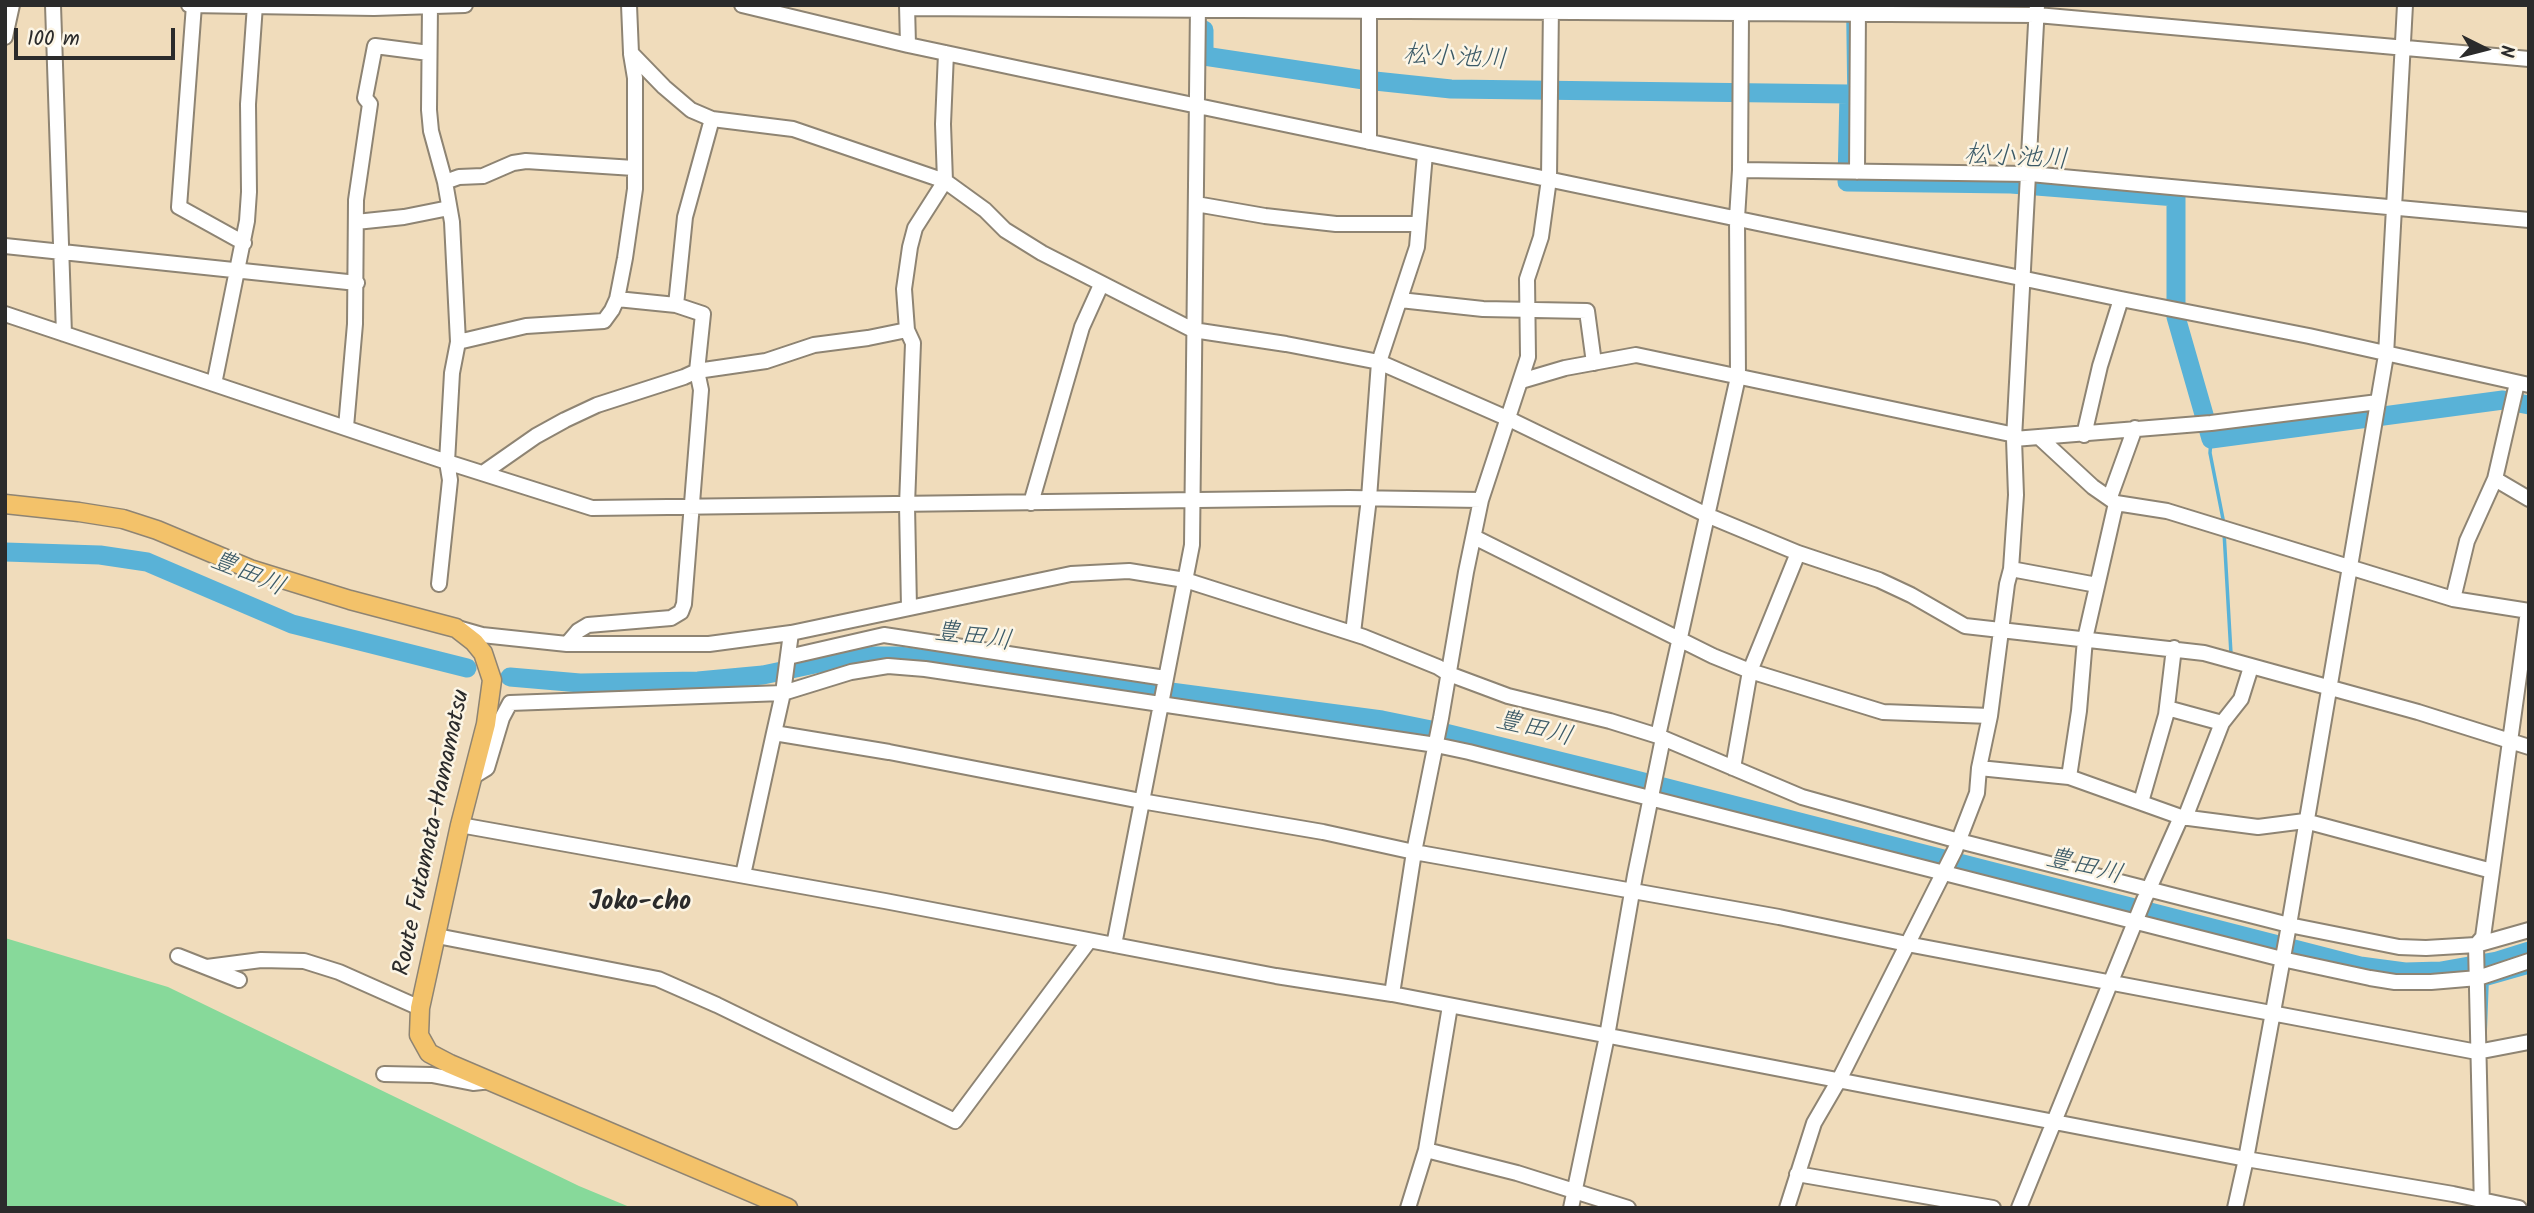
<!DOCTYPE html>
<html>
<head>
<meta charset="utf-8">
<style>
  body { margin:0 }
  #map { position:relative; width:2534px; height:1213px; overflow:hidden; background:#f0dcbb; font-family:Kalam,sans-serif }
  canvas { display:block }
  .frame { position:absolute; inset:0; border:7px solid #2b2b2b; pointer-events:none }
  .north { position:absolute; left:2450px; top:14px; width:70px; height:70px; -webkit-text-stroke:5px #fcf5e5; paint-order:stroke; rotate:96deg; font-size:19px; font-weight:700; line-height:28px; text-align:center; color:#2b2b2b }
  .north::after { content:''; display:block; margin:auto; width:24px; height:32px; background:#2b2b2b; clip-path:polygon(50% 0,100% 100%,50% 72%,0 100%) }
  .scale { position:absolute; left:14px; top:28px; width:161px; height:32px; box-sizing:border-box; border:4px solid #2b2b2b; border-top:0; padding-left:9px; font-size:21px; line-height:24px; white-space:nowrap; color:#2b2b2b; -webkit-text-stroke:5px #fcf5e5; paint-order:stroke }
</style>
</head>
<body>
<div id="map">
<canvas width="2534" height="1213"></canvas>
<div class="frame"></div>
<div class="north">N</div>
<div class="scale">100 m</div>
</div>
<script>
const ctx = document.querySelector('canvas').getContext('2d');
ctx.lineJoin = 'round';
function fillPath(path, color) { ctx.fillStyle = color; ctx.fill(path, 'evenodd'); }
const shape = rows => new Path2D(rows.map(r => 'M' + r).join(''));
function trace(path, color, width, dash) { ctx.strokeStyle = color; ctx.lineWidth = width; ctx.lineCap = dash ? 'butt' : 'round'; ctx.setLineDash(dash || []); ctx.stroke(path); }
function drawText(font, color, halo, rows, align = 'center') {
  ctx.font = font + ' Kalam,"Klee One",sans-serif'; ctx.lineWidth = 5; ctx.setLineDash([]); ctx.textBaseline = 'middle'; ctx.strokeStyle = halo; ctx.fillStyle = color; for (const [text, x, y, turn = 0] of rows) {
    ctx.save(); ctx.translate(x, y); ctx.rotate((+turn || 0) * Math.PI / 180); ctx.textAlign = isNaN(turn) ? turn : align; if (halo) ctx.strokeText(text, 0, 0); ctx.fillText(text, 0, 0); ctx.restore();
  }
}
const green = shape([
  [5,938,168,987,579,1186,632,1208,5,1208]
]);
const stream = shape([
  [1848,19,1849,94],
  [2211,439,2210,453,2224,524],
  [2224,532,2231,654,2233,655],
  [2485,1037,2487,984,2529,972]
]);
const river = shape([
  [1204,30,1204,56,1364,80],
  [1375,81,1451,89,1849,94,1847,182,2011,184,2176,197,2176,317,2211,439,2503,400,2529,405],
  [5,552,100,555,147,562,292,624,467,668],
  [510,677,580,683,698,681,763,675,829,661,869,656,899,656,1382,720,1441,732,1624,777,2360,966,2405,972,2441,971,2497,961,2529,951]
]);
const minor = shape([
  [53,5,64,334],
  [189,5,374,8,465,5],
  [194,5,179,207,244,243],
  [430,5,429,110,431,131,445,182,452,222,458,342,452,373,447,462,450,480,439,584],
  [629,5,631,53,664,87,691,110,712,119,793,129,945,181,985,210,1005,230,1042,253,1193,330,1286,344,1379,362,1509,419,1709,516,1798,553,1879,580,1911,595,1965,626,2204,653,2418,712,2529,747],
  [742,5,908,45,1021,69,2121,299,2309,336,2529,385],
  [907,5,908,45],
  [907,8,1741,13,1741,5],
  [5,37,12,5],
  [1369,142,1369,5],
  [1740,170,1741,13,2037,15,2529,59],
  [1857,172,1858,7],
  [445,182,459,177,483,176,513,163,526,161,634,168],
  [1196,204,1265,216,1336,224,1419,224],
  [356,222,404,217,449,208],
  [5,246,357,283],
  [617,299,676,305,703,314,697,371,766,361,814,345,868,338,907,330,904,289,910,247,915,228,945,181,943,124,946,53],
  [1400,300,1483,309,1587,311,1594,363],
  [676,305,685,217,712,119],
  [5,314,447,462,592,508,1349,498,1481,500],
  [907,330,913,343,907,505,909,608],
  [458,342,526,326,604,321,612,310,617,299,625,258,635,189,635,78,631,54],
  [1521,381,1565,368,1636,355,2015,435],
  [214,384,247,221,249,192,248,104,255,5],
  [346,427,355,324,356,200,370,104,365,98,375,46,429,53],
  [2084,435,2100,366,2121,299],
  [2040,438,2093,487,2116,503,2167,511,2453,599,2529,611],
  [2014,439,2211,423,2378,402],
  [483,473,536,436,565,420,597,405,684,377,697,371,701,390,684,604,681,612,671,618,588,625,578,631,567,644],
  [2495,479,2529,499],
  [2110,497,2135,428],
  [1031,503,1082,327,1101,285],
  [1474,537,1713,656,1750,671,1883,712,1990,716],
  [2011,569,2097,585],
  [2453,599,2467,541,2495,479,2517,383],
  [461,629,482,635,567,644,709,644,791,633,1071,574,1129,571,1185,580,1364,637,1438,667,1449,674,1508,696,1610,721,1658,736,1802,797,1959,841,2289,925,2399,947,2426,948,2476,945,2529,930],
  [1353,633,1369,498,1379,362,1417,247,1425,154],
  [788,657,884,635,1165,678],
  [2167,708,2222,723],
  [774,733,783,693,791,633],
  [1658,736,1738,377,1737,218,1740,170,2030,174,2529,220],
  [1733,768,1750,671,1798,553],
  [1979,768,2069,777,2181,817,2258,827,2305,821,2492,871],
  [474,776,487,768,502,718,510,703,783,693,851,672,888,666,925,669,1436,745,1469,752,2282,959,2370,978,2395,982,2431,982,2478,978,2529,961],
  [2069,777,2079,711,2085,639,2116,503],
  [2141,802,2166,715,2174,648],
  [2185,818,2222,723,2241,699,2251,667],
  [460,825,885,901,1276,976,1392,994,2246,1159,2453,1194,2519,1208],
  [743,875,774,733,889,752,1141,801,1323,832,1414,852,1779,917,1907,944,2477,1052,2529,1042],
  [437,936,658,979,717,1005,955,1121,1089,941],
  [1114,945,1192,545,1198,5],
  [178,956,239,980],
  [207,967,261,960,304,961,339,972,420,1008],
  [1392,994,1414,852,1441,718,1466,572,1481,500,1528,357,1527,279,1541,237,1549,179,1551,5],
  [384,1074,432,1075,473,1083,491,1081],
  [1426,1150,1517,1173,1628,1208],
  [1797,1174,1993,1208],
  [1408,1208,1426,1150,1450,1006],
  [1571,1208,1607,1036,1635,875,1663,738],
  [1787,1208,1814,1123,1839,1080,1955,850,1977,793,1979,768,1990,716,2007,584,2011,569,2016,495,2014,439,2037,5],
  [2019,1208,2144,900,2181,817],
  [2235,1208,2246,1159,2289,925,2386,355,2405,5],
  [2482,1208,2476,945,2483,937,2528,611]
]);
const major = shape([
  [5,504,79,512,123,519,157,530,250,569,350,600,456,628,474,642,483,653,492,680,486,724,460,825,420,1008,419,1035,429,1053,450,1064,788,1208]
]);
const streetNames = [
  ["Route Futamata-Hamamatsu",434,833,-78]
];
const waterNames = [
  ["松小池川",1455,60,3],
  ["松小池川",2016,160,3],
  ["豊田川",247,576,23],
  ["豊田川",973,639,8],
  ["豊田川",1534,731,14],
  ["豊田川",2084,869,14]
];
const neighbourhoodNames = [
  ["Joko-cho",640,905]
];
fillPath(green, '#87d99a');
trace(stream, '#59b2d7', 3.5);
trace(river, '#59b2d7', 19);
trace(minor, '#8e8473', 18);
trace(major, '#8e8473', 21);
trace(minor, '#fff', 14);
trace(major, '#f3c26a', 18);
drawText('24px', '#2b2b2b', '#fcf5e5', streetNames);
drawText('italic 26px', '#3b5a67', '#fcf5e5', waterNames);
drawText('bold 26px', '#2b2b2b', '#fcf5e5', neighbourhoodNames);
</script>
</body>
</html>
